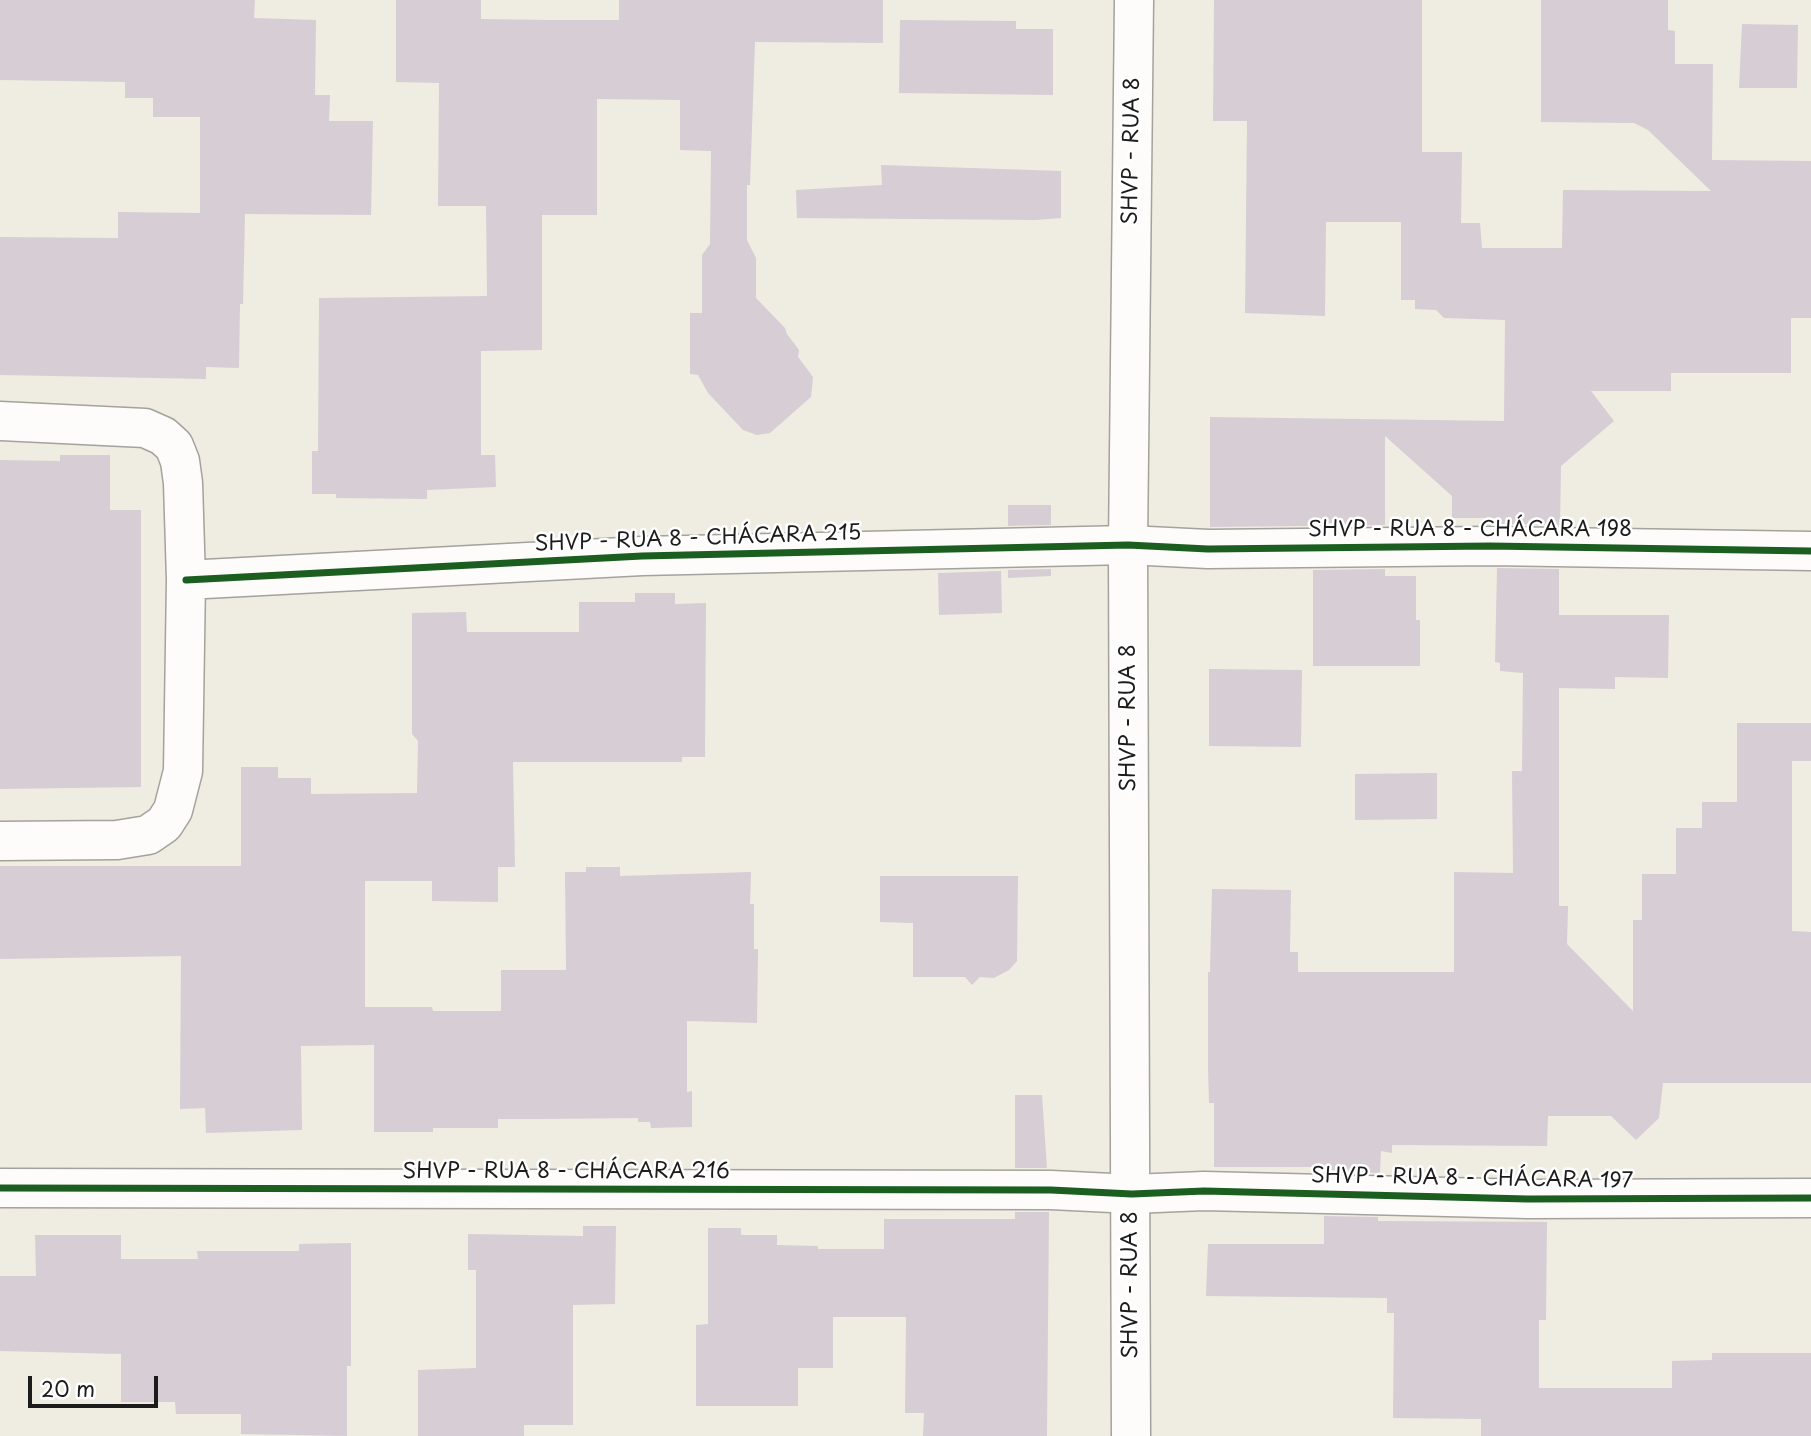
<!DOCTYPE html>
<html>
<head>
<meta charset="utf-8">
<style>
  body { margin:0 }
  #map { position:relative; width:1811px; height:1436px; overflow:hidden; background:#efece2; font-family:"Playpen Sans",sans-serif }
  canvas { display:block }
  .scale { position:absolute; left:28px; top:1376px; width:130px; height:32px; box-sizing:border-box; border:4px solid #1c1c1c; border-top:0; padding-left:9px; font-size:21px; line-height:24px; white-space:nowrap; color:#1c1c1c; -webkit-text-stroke:5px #fff; paint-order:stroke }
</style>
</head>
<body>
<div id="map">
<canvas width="1811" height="1436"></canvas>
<div class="scale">20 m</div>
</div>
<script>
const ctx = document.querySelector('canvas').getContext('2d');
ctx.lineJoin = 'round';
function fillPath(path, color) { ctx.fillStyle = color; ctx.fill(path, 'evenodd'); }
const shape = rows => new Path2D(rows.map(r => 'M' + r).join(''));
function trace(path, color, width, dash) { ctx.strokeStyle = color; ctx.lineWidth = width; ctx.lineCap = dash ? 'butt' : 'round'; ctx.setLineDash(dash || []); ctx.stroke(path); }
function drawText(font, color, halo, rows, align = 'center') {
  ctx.font = font + ' "Playpen Sans",sans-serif'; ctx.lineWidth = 5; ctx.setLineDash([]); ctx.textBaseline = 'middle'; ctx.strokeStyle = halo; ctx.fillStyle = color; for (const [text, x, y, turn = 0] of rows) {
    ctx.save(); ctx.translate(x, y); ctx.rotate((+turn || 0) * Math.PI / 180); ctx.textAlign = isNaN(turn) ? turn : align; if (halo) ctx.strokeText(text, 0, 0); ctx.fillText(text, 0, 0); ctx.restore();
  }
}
const building = shape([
  [0,0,255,0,254,18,316,20,315,95,330,95,329,121,373,121,371,215,245,214,243,304,240,304,239,368,206,367,206,379,0,375,0,237,118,238,118,212,200,213,200,117,153,117,153,98,125,98,125,82,0,80],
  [396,0,481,0,481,19,546,20,619,20,619,0,883,0,883,43,755,42,750,185,747,185,747,240,756,258,756,298,785,328,787,334,799,350,798,357,813,377,811,397,770,433,757,435,743,430,708,393,698,375,690,374,690,313,702,313,702,255,710,244,711,151,680,150,680,100,597,99,597,215,542,215,542,350,481,351,481,455,495,455,496,487,427,490,427,499,336,498,336,494,312,494,312,451,318,451,319,298,487,296,486,206,438,206,439,83,396,82],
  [1214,0,1422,0,1422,152,1462,152,1461,223,1480,223,1482,248,1562,248,1563,190,1711,191,1648,130,1634,123,1541,122,1541,0,1668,0,1668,30,1675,31,1675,64,1713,64,1712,160,1811,161,1811,318,1791,318,1791,373,1671,373,1671,391,1591,391,1614,421,1561,466,1560,525,1498,524,1498,518,1452,518,1452,496,1385,436,1385,525,1210,527,1210,417,1504,421,1505,320,1444,318,1436,310,1415,309,1415,300,1401,300,1401,222,1326,222,1325,316,1245,313,1247,121,1213,121],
  [900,20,1016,21,1016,29,1053,29,1053,95,899,93],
  [1742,24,1798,25,1797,88,1739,88],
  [881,165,1061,171,1061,218,1036,220,797,218,796,190,882,185],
  [60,455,110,455,110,510,141,510,141,787,0,789,0,460,60,461],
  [1008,505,1051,505,1051,525,1008,526],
  [1497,568,1559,569,1559,615,1669,615,1668,678,1615,677,1615,689,1559,688,1559,906,1568,906,1567,944,1633,1011,1633,920,1642,920,1642,874,1676,874,1676,828,1702,828,1702,802,1737,802,1737,723,1811,723,1811,761,1792,761,1792,931,1811,932,1811,1083,1663,1083,1659,1118,1636,1140,1611,1116,1548,1116,1547,1146,1392,1145,1392,1153,1381,1151,1380,1173,1324,1172,1324,1167,1214,1167,1214,1103,1209,1103,1208,1068,1208,972,1210,972,1212,889,1291,890,1290,952,1298,952,1298,972,1454,972,1454,872,1513,873,1512,771,1522,771,1523,673,1500,671,1500,663,1495,662],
  [1051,569,1051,576,1008,578,1008,570],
  [1385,569,1385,576,1416,576,1416,620,1420,620,1420,666,1313,666,1313,570],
  [1001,571,1002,613,939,615,938,573],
  [635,593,675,593,675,604,706,603,705,757,682,757,682,762,513,762,515,867,498,867,498,902,432,901,432,881,365,881,365,1007,432,1007,433,1011,501,1011,501,970,566,970,565,872,586,872,586,867,620,867,620,876,751,872,750,904,754,904,754,949,758,949,757,1023,687,1021,687,1092,692,1091,692,1127,651,1128,650,1122,638,1122,638,1118,542,1119,498,1119,498,1128,433,1128,433,1132,374,1132,374,1045,301,1046,302,1130,206,1133,205,1108,180,1109,181,956,0,959,0,866,241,866,241,767,278,767,278,778,311,778,311,794,417,793,418,741,412,734,412,613,466,612,467,632,579,632,579,602,635,602],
  [1209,669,1302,670,1301,747,1209,746],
  [1437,773,1437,819,1355,820,1355,774],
  [880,876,1018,876,1017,961,1009,970,994,978,980,977,972,985,965,977,913,977,913,923,880,922],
  [1015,1095,1042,1095,1047,1168,1015,1168],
  [1015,1212,1049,1212,1047,1436,923,1436,924,1413,905,1413,906,1317,833,1317,833,1368,798,1368,798,1406,696,1406,696,1325,708,1324,708,1228,741,1228,741,1235,777,1235,777,1245,818,1246,818,1249,884,1249,884,1219,1015,1219],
  [1324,1216,1378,1217,1378,1221,1547,1222,1546,1320,1539,1320,1539,1388,1672,1388,1672,1361,1712,1360,1712,1353,1811,1353,1811,1436,1481,1436,1481,1419,1393,1418,1394,1313,1387,1313,1387,1298,1206,1296,1208,1244,1324,1244],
  [583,1226,616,1226,615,1304,573,1305,573,1425,524,1425,524,1436,418,1436,418,1370,476,1368,476,1270,468,1270,468,1234,583,1236],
  [35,1235,121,1235,121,1259,198,1259,197,1251,299,1251,299,1244,351,1243,351,1366,347,1366,347,1436,241,1434,241,1414,176,1414,175,1402,121,1402,121,1354,0,1351,0,1276,36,1276]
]);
const minor = shape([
  [0,421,145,428,163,436,174,446,180,461,183,483,186,580,183,771,173,810,164,824,148,835,117,840,0,841],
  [186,580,642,556,1128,545,1208,549,1490,546,1811,551],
  [0,1188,1051,1190,1132,1194,1204,1191,1528,1199,1811,1198]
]);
const tertiary = shape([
  [1131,1436,1128,545,1134,0]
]);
const cycleway = shape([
  [186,580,642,556,1128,545,1208,549,1490,546,1811,551],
  [0,1188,1051,1190,1132,1194,1204,1191,1528,1199,1811,1198]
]);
const streetNames = [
  ["SHVP - RUA 8",1132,151,-89],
  ["SHVP - RUA 8 - CHÁCARA 198",1470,530],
  ["SHVP - RUA 8 - CHÁCARA 215",698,539,-2],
  ["SHVP - RUA 8",1129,718,-90],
  ["SHVP - RUA 8 - CHÁCARA 216",566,1172],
  ["SHVP - RUA 8 - CHÁCARA 197",1472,1179,1],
  ["SHVP - RUA 8",1131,1285,-90]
];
fillPath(building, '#d7cdd4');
trace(minor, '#a3a29c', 41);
trace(tertiary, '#a3a29c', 41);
trace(minor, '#fdfcfb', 38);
trace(tertiary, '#fdfcfb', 38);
trace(cycleway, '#1b5e20', 7);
drawText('21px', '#1c1c1c', '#fff', streetNames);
</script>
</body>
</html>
